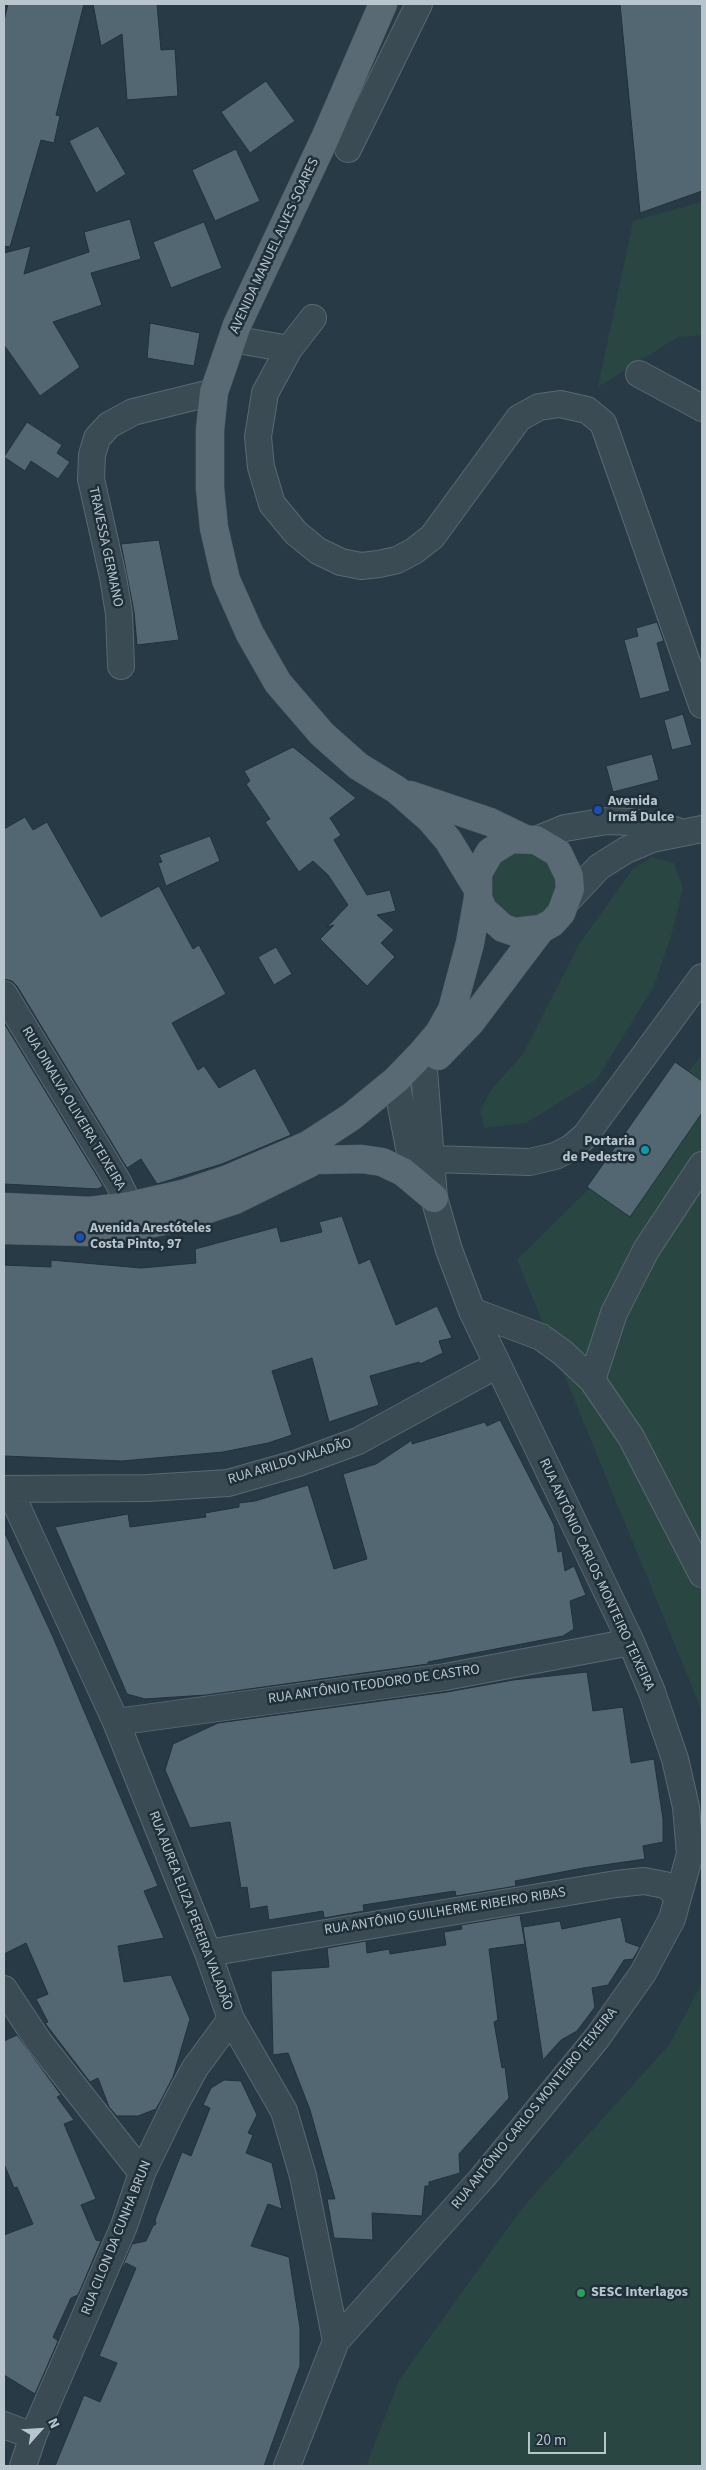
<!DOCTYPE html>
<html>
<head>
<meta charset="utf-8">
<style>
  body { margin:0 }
  #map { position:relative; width:706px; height:2470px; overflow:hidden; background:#273a45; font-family:"Source Sans 3",sans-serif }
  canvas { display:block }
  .frame { position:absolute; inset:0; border:5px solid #b9c5cd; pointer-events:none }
  .north { position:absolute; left:15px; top:2405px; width:50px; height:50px; -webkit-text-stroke:4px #20303a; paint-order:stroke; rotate:64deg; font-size:14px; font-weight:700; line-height:20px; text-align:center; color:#b9c5cd }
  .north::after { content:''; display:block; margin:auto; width:18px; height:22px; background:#b9c5cd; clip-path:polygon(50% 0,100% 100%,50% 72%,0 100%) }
  .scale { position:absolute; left:528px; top:2432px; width:78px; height:22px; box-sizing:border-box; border:2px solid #b9c5cd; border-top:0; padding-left:6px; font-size:15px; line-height:18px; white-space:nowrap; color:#b9c5cd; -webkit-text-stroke:4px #20303a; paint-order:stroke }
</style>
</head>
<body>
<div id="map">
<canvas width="706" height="2470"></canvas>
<div class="frame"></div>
<div class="north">N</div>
<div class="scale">20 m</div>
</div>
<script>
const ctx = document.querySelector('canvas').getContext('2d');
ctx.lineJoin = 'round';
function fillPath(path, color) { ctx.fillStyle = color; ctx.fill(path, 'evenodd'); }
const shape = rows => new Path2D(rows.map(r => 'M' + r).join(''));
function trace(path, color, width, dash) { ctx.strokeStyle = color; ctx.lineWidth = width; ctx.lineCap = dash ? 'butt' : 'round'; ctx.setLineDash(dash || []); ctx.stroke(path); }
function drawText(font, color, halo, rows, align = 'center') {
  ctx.font = font + ' "Source Sans 3",sans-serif'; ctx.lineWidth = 5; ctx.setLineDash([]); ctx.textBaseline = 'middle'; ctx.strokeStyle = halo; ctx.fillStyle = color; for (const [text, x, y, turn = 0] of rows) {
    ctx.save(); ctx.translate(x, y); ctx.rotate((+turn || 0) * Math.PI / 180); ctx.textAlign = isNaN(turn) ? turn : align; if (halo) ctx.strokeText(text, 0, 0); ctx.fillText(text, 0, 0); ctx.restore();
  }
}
const green = shape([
  [702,202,702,335,678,337,598,387,633,221],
  [513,853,536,854,546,860,558,879,549,912,517,922,490,901,489,878,502,858],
  [652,857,674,863,683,888,672,933,654,986,597,1079,526,1123,484,1128,480,1111,491,1090,523,1054,579,944,633,869],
  [702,1055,702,1711,517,1260,606,1172],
  [702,1983,702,2466,366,2466,399,2380,523,2207,669,2045]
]);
const building = shape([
  [8,4,84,4,56,115,60,116,54,143,41,140,10,247,4,246,4,21,8,4],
  [93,4,157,4,161,50,175,49,178,96,127,100,122,34,101,46,93,4],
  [620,4,702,4,702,191,640,213,620,4],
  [266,81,295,121,250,153,221,112,266,81],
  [98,126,126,174,96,193,69,141,98,126],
  [236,149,260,201,215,221,192,170,236,149],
  [130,219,141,259,91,273,102,305,53,322,80,367,40,396,4,345,4,253,31,246,24,274,89,252,84,232,130,219],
  [204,222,222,268,171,288,153,242,204,222],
  [150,323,200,333,194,366,147,358,150,323],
  [27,422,62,445,57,453,70,462,58,479,31,461,25,471,4,457,27,422],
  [159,540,179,640,137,645,134,612,121,544,159,540],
  [657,622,664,641,657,643,670,691,640,699,624,640,638,636,636,628,657,622],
  [683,714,692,745,672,750,664,720,683,714],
  [293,747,356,798,330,818,341,835,334,840,367,895,390,890,396,911,377,915,394,930,381,943,395,957,367,986,320,939,334,925,327,927,348,905,328,875,313,861,299,872,265,822,270,819,246,784,250,781,244,771,293,747],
  [652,754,659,780,613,792,606,766,652,754],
  [25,817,33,830,47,822,101,917,159,886,193,949,199,945,226,994,172,1023,198,1070,204,1066,219,1088,255,1068,291,1135,222,1164,157,1184,141,1159,127,1168,17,986,12,981,4,979,4,829,25,817],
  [210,836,220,861,166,886,158,863,162,862,159,855,210,836],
  [276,947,292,974,274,985,258,957,276,947],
  [4,1023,103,1186,98,1189,4,1184,4,1023],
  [675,1062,702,1081,702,1113,630,1217,587,1187,675,1062],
  [342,1216,359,1264,370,1259,396,1325,437,1306,452,1338,439,1341,443,1353,420,1364,419,1362,370,1376,379,1405,329,1422,312,1358,272,1371,292,1435,268,1443,223,1452,122,1461,4,1456,4,1265,51,1267,51,1260,141,1268,196,1263,195,1249,277,1227,281,1242,322,1232,319,1222,342,1216],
  [500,1420,554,1525,558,1552,562,1551,565,1571,574,1566,586,1595,570,1601,574,1629,563,1636,428,1662,428,1664,206,1695,145,1699,127,1694,55,1527,128,1514,130,1527,206,1517,205,1513,239,1507,239,1503,255,1501,308,1485,334,1569,367,1559,343,1474,376,1464,412,1440,412,1444,485,1422,487,1426,500,1420],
  [4,1531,53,1637,158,1886,144,1891,164,1938,118,1946,124,1982,171,1975,190,2019,173,2077,160,2102,156,2109,138,2116,117,2116,109,2107,98,2078,90,2082,45,2023,48,2022,36,1999,48,1994,26,1943,4,1954,4,1531],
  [587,1672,593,1711,623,1707,631,1763,654,1759,663,1819,663,1842,643,1846,645,1859,583,1868,515,1881,516,1886,456,1896,455,1891,363,1905,364,1911,324,1918,323,1911,269,1920,267,1906,250,1909,247,1887,241,1888,230,1822,190,1828,165,1770,173,1744,218,1723,447,1692,513,1680,587,1672],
  [520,1915,525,1944,489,1949,498,2020,494,2022,502,2068,505,2067,509,2098,459,2154,460,2173,429,2182,429,2186,425,2186,422,2216,372,2213,373,2240,334,2238,327,2199,335,2199,310,2110,288,2053,273,2055,271,1971,329,1967,327,1948,366,1941,367,1953,389,1949,390,1954,446,1945,444,1932,462,1929,461,1925,520,1915],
  [621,1917,626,1942,640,1947,633,1959,624,1960,608,1985,592,1988,595,2007,577,2031,561,2040,543,2060,523,1927,560,1921,562,1929,621,1917],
  [17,2035,61,2095,57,2097,74,2120,64,2124,96,2199,81,2205,96,2240,101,2241,78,2295,71,2298,53,2337,58,2341,35,2394,4,2375,4,2235,33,2224,17,2187,14,2188,4,2164,4,2041,17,2035],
  [224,2080,241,2081,257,2115,248,2133,253,2135,246,2153,272,2163,282,2209,268,2204,251,2246,289,2257,300,2328,300,2366,264,2466,55,2466,84,2395,100,2402,117,2363,99,2356,136,2268,126,2263,120,2272,132,2244,146,2241,153,2226,156,2224,155,2220,182,2152,191,2156,210,2108,203,2105,211,2088,224,2080]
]);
const minor = shape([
  [348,149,419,4],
  [313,318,289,349,265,393,258,437,261,467,272,504,296,533,318,551,341,562,361,566,379,564,397,560,414,551,432,537,519,418,539,407,560,404,587,410,603,423,702,705],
  [232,339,289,349],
  [639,374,702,408],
  [121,666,119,614,113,577,91,479,92,455,97,438,109,425,133,412,214,392],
  [536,840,565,828,607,821,631,822,675,830],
  [567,901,599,867,626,850,652,839,702,829],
  [4,994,118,1182,139,1225],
  [396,1080,410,1153,430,1191],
  [431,1159,530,1162,555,1156,571,1148,585,1136,702,977],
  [472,1311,541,1337,563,1353,592,1380,631,1437,702,1574],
  [592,1380,614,1313,646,1250,702,1165],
  [4,1489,148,1488,228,1483,298,1463,358,1441,497,1365],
  [9,1489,116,1722,208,1953,231,2019,284,2111,303,2176,336,2341],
  [116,1722,445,1677,631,1642],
  [208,1953,616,1884,644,1881,665,1885,678,1895],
  [4,1989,39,2042,142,2173],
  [4,2425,33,2436],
  [23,2466,33,2436,124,2226,142,2173,176,2103,195,2068,231,2019],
  [287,2466,336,2341,483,2177,597,2038,643,1973,672,1919,690,1854,686,1807,675,1759,652,1692,631,1642,472,1311,449,1250,434,1198,424,1070]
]);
const major = shape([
  [383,4,326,136,237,325,214,392,210,430,210,488,214,528,226,580,250,634,278,683,322,734,358,766,397,790,430,819,448,840,476,886],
  [410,795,490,822,523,838],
  [438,1056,470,1023,541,929],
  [315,1160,362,1159,382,1162,403,1172,434,1198],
  [4,1207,90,1211,130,1206,183,1194,228,1179,308,1145,351,1117,396,1080,422,1053,439,1033,452,1010,470,943,478,898,478,873,490,852,511,839,536,840,558,853,569,876,570,889,561,913,552,923,541,929,515,932,503,928,483,910,478,898],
  [4,1230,90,1232,139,1226,190,1215,235,1200,310,1163]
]);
const markers = [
  [598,810,5,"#1a4fb4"],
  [645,1150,5,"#0f9aa8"],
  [80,1237,5,"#1a4fb4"],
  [581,2293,5,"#2e9e5b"]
];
const streetNames = [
  ["AVENIDA MANUEL ALVES SOARES",275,246,-65],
  ["TRAVESSA GERMANO",105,547,78],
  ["RUA DINALVA OLIVEIRA TEIXEIRA",73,1109,59],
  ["RUA ARILDO VALADÃO",290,1462,-17],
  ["RUA ANTÔNIO CARLOS MONTEIRO TEIXEIRA",596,1575,65],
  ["RUA ANTÔNIO TEODORO DE CASTRO",374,1685,-8],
  ["RUA AUREA ELIZA PEREIRA VALADÃO",190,1911,69],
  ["RUA ANTÔNIO GUILHERME RIBEIRO RIBAS",445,1912,-9],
  ["RUA ANTÔNIO CARLOS MONTEIRO TEIXEIRA",535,2109,-51],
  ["RUA CILON DA CUNHA BRUN",117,2238,-68]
];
const poiNames = [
  ["Avenida",608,802],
  ["Irmã Dulce",608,818],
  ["Portaria",635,1142,"right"],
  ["de Pedestre",635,1158,"right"],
  ["Avenida Arestóteles",90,1229],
  ["Costa Pinto, 97",90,1245],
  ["SESC Interlagos",591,2293]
];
fillPath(green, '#294643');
fillPath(building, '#536772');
trace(building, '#22323c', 1);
trace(minor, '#5a6871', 28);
trace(major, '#485760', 29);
trace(minor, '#3b4b54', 26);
trace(major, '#5a6a74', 28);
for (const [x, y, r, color] of markers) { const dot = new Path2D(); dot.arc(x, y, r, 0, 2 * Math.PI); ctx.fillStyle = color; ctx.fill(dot); trace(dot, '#20303a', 2); }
drawText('14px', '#b9c5cd', '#20303a', streetNames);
drawText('bold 14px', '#b9c5cd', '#20303a', poiNames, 'left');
</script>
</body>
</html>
